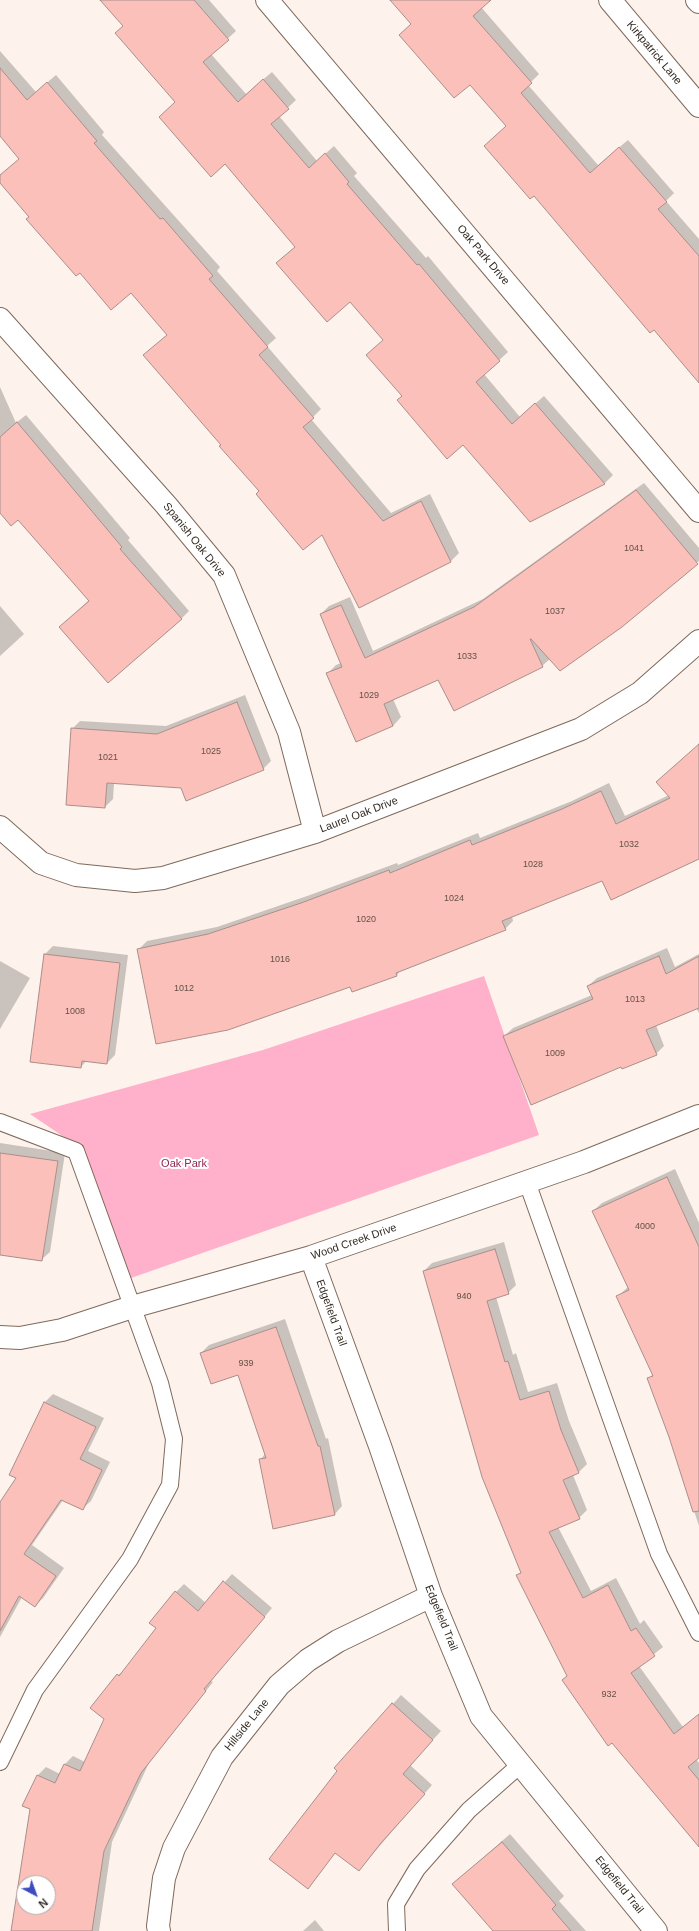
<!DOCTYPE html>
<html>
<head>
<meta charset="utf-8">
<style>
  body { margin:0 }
  #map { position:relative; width:699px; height:1931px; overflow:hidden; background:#fdf3ec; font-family:Helvetica,sans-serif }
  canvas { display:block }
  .north { position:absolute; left:16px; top:1875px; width:40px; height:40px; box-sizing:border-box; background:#fff; border:1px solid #adaaa7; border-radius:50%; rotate:139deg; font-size:11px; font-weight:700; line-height:16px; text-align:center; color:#332a23 }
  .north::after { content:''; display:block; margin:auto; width:14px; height:18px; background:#3e4cc0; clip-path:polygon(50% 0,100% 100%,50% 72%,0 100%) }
</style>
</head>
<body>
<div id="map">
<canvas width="699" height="1931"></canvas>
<div class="north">N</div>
</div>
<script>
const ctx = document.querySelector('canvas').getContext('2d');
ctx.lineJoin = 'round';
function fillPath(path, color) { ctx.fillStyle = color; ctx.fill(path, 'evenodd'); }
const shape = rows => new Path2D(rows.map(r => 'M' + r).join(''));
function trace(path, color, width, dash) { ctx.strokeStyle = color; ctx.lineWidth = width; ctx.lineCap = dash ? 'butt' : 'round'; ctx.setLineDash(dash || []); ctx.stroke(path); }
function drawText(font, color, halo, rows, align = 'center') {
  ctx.font = font + ' Helvetica,sans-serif'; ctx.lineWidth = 4; ctx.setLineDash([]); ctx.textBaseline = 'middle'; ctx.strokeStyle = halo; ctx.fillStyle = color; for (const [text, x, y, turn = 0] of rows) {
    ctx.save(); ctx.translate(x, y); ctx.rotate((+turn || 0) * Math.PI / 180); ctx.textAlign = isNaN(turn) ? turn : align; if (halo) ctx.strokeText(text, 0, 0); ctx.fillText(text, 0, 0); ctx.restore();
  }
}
const green = shape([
  [484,976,539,1135,131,1278,83,1150,30,1114,263,1050]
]);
const shadow = shape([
  [102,0,209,0,236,31,211,54,246,94,272,72,296,100,279,116,317,161,334,146,357,173,354,176,426,258,428,256,508,352,484,374,520,417,544,396,613,475,605,483,530,521,463,443,403,396,384,339,350,300,277,263,296,246,176,102,124,26],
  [391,0,490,0,481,7,539,74,528,85,598,165,628,140,674,193,666,201,699,239,699,382,507,126,470,83],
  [0,51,36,92,56,75,104,132,102,135,220,267,217,271,276,338,267,346,321,409,311,419,391,513,430,494,459,553,451,561,359,607,322,533,260,491,222,445,153,347,168,334,131,291,30,216,0,181,0,176,20,158,0,135],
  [0,387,16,423,26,415,130,538,128,540,189,611,181,619,60,627,89,600,18,519,0,511],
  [644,483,699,548,699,561,550,659,542,666,439,679,393,699,401,717,393,726,328,673,336,665,341,663,321,614,329,606,350,597,373,651,483,599],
  [0,606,24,634,0,656],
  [245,695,271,761,263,769,182,787,114,783,113,799,105,807,72,729,80,721,166,726],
  [699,745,699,846,603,879,512,916,513,921,505,929,401,970,397,975,352,991,350,986,139,949,147,941,217,927,310,895,397,863,398,865,478,833,480,838,572,801,609,783,625,816,669,795,657,782],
  [53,946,128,955,115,1055,107,1063,87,1060,81,1067,45,954],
  [667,948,675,967,699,954,699,1013,696,1008,656,1025,664,1046,656,1054,621,1066,504,1036,513,1028,592,995,588,986,597,978],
  [0,961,30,978,0,1029],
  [0,1143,65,1153,50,1252,41,1260,0,1254],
  [675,1169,699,1223,699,1526,670,1437,648,1379,653,1374,618,1296,628,1287,593,1211,602,1203],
  [504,1242,516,1285,508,1293,496,1297,513,1355,516,1353,528,1392,557,1383,569,1421,587,1464,579,1472,573,1475,587,1510,579,1518,558,1527,591,1591,616,1578,640,1624,644,1620,663,1647,639,1666,683,1727,699,1714,699,1756,696,1759,699,1763,699,1844,568,1675,517,1576,522,1571,424,1271,432,1263],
  [285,1319,326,1439,328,1438,342,1506,334,1515,260,1460,265,1454,239,1374,201,1353,209,1345],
  [53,1394,104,1418,88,1451,110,1462,91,1501,82,1509,63,1500,32,1545,64,1568,43,1598,35,1606,22,1597,0,1637,0,1504,18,1478,10,1474,45,1402],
  [232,1574,272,1608,211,1681,213,1682,149,1763,112,1842,99,1931,12,1931,31,1808,24,1805,38,1775,46,1767,60,1774,65,1764,73,1756,85,1762,106,1719,118,1675,127,1668,157,1628,150,1622,176,1592,184,1584,206,1603],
  [24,1883,48,1883,48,1907,24,1907],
  [401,1695,441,1731,410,1765,432,1785,359,1870,336,1852,307,1887,339,1771,335,1768],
  [510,1834,564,1896,559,1901,586,1931,494,1931,462,1876],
  [315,1920,324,1931,303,1931]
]);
const building = shape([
  [100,0,194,0,229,40,203,62,238,102,263,79,289,109,271,124,309,168,325,153,349,182,347,184,417,265,419,264,500,361,476,382,512,424,535,403,605,484,530,522,463,445,447,459,397,400,402,396,366,355,383,340,350,302,327,322,276,263,295,247,225,164,211,177,159,117,175,102,115,33,123,26,100,0],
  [390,0,491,0,473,16,532,83,521,93,590,173,619,147,667,202,658,209,699,256,699,383,654,330,650,333,534,196,530,199,484,146,506,126,470,85,454,98,399,35,411,24,390,0],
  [0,68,27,100,47,82,97,141,94,143,160,219,163,218,213,276,209,279,268,347,259,355,314,418,303,427,383,521,421,501,451,562,359,608,322,535,303,550,256,494,259,491,219,446,221,445,143,355,167,335,131,293,111,310,80,273,76,276,26,219,29,217,0,183,0,175,19,159,0,136,0,68],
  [17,422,122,547,120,549,182,619,108,683,59,627,89,601,18,520,11,526,0,513,0,437,17,422],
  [636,490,698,564,622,627,560,671,531,639,530,639,543,667,454,711,438,680,384,704,393,726,356,742,326,673,342,667,320,614,341,605,365,658,474,607,636,490],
  [237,702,264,770,186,801,181,788,107,783,105,808,66,805,71,728,157,734,237,702],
  [699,744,699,859,611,900,602,881,502,921,506,930,396,973,397,976,352,992,350,987,228,1030,156,1044,137,949,208,934,301,903,389,870,390,873,470,840,472,845,562,809,601,791,616,824,670,798,656,782,699,744],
  [44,954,120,963,107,1064,82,1061,81,1068,30,1062,44,954],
  [659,956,666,974,699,956,699,1008,646,1030,657,1055,622,1069,621,1067,531,1105,503,1036,593,999,587,986,659,956],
  [0,1153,58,1161,42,1261,0,1255,0,1153],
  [667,1177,699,1247,699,1511,693,1512,669,1437,647,1378,653,1376,616,1296,629,1290,592,1211,667,1177],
  [495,1249,509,1294,487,1301,505,1362,508,1361,520,1400,549,1391,561,1430,579,1473,563,1480,580,1519,549,1532,583,1598,608,1585,631,1631,636,1628,655,1656,631,1673,674,1734,699,1714,699,1758,688,1767,699,1780,699,1847,612,1743,608,1746,562,1680,567,1676,516,1575,521,1573,482,1477,423,1271,495,1249],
  [276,1327,318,1446,320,1446,335,1515,273,1529,259,1459,266,1458,238,1375,211,1384,200,1353,276,1327],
  [44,1402,96,1427,80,1459,102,1470,83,1510,61,1500,24,1554,56,1576,35,1607,19,1596,0,1631,0,1502,16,1478,9,1475,44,1402],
  [223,1581,265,1617,204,1689,206,1691,141,1773,104,1851,92,1931,11,1931,30,1809,22,1806,37,1775,55,1783,64,1764,80,1771,104,1719,90,1708,117,1674,119,1676,156,1628,149,1623,175,1591,198,1611,223,1581],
  [24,1883,48,1883,48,1907,24,1907,24,1883],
  [392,1703,433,1740,403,1774,425,1794,381,1843,359,1871,335,1853,308,1889,269,1859,337,1771,334,1768,392,1703],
  [502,1842,556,1905,552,1909,571,1931,493,1931,452,1884,502,1842]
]);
const lane = shape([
  [0,1122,76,1151,160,1383,174,1439,170,1485,130,1559,35,1690,0,1762],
  [527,1182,659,1554,699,1633],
  [397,1931,396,1904,417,1869,469,1810,521,1764]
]);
const street = shape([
  [267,0,699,511],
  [0,319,166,505,224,575,289,732,315,832],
  [0,827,41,863,76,875,135,881,163,878,315,832,581,729,640,693,699,641],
  [311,1257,380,1446,431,1596,481,1716,656,1931],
  [0,1337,20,1338,62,1330,132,1307,311,1257,584,1162,699,1116],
  [159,1931,158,1926,164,1878,174,1848,222,1757,279,1685,308,1660,338,1641,431,1596]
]);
const secondary = shape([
  [610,0,699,106],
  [697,0,699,2]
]);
const numberNames = [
  ["1041",634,549],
  ["1037",555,612],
  ["1033",467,657],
  ["1029",369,696],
  ["1025",211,752],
  ["1021",108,758],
  ["1032",629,845],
  ["1028",533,865],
  ["1024",454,899],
  ["1020",366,920],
  ["1016",280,960],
  ["1012",184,989],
  ["1013",635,1000],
  ["1008",75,1012],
  ["1009",555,1054],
  ["4000",645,1227],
  ["940",464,1297],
  ["939",246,1364],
  ["932",609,1695]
];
const streetNames = [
  ["Kirkpatrick Lane",654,53,50],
  ["Oak Park Drive",483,255,50],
  ["Spanish Oak Drive",194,540,51],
  ["Laurel Oak Drive",359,815,-21],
  ["Wood Creek Drive",354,1242,-19],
  ["Edgefield Trail",331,1313,70],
  ["Edgefield Trail",441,1618,68],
  ["Hillside Lane",247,1725,-51],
  ["Edgefield Trail",619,1885,51]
];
const parkNames = [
  ["Oak Park",184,1164]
];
fillPath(green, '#ffb0ca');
fillPath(shadow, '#0003');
fillPath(building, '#fac0b9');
trace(building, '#ab8e8a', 1);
trace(lane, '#7f695b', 18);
trace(street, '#7f695b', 24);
trace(secondary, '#7f695b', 24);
trace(lane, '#fff', 16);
trace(street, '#fff', 22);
trace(secondary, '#fff', 22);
drawText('9px', '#655048', null, numberNames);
drawText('11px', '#332a23', '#fff', streetNames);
drawText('11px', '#8f2754', '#fff', parkNames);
</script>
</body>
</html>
